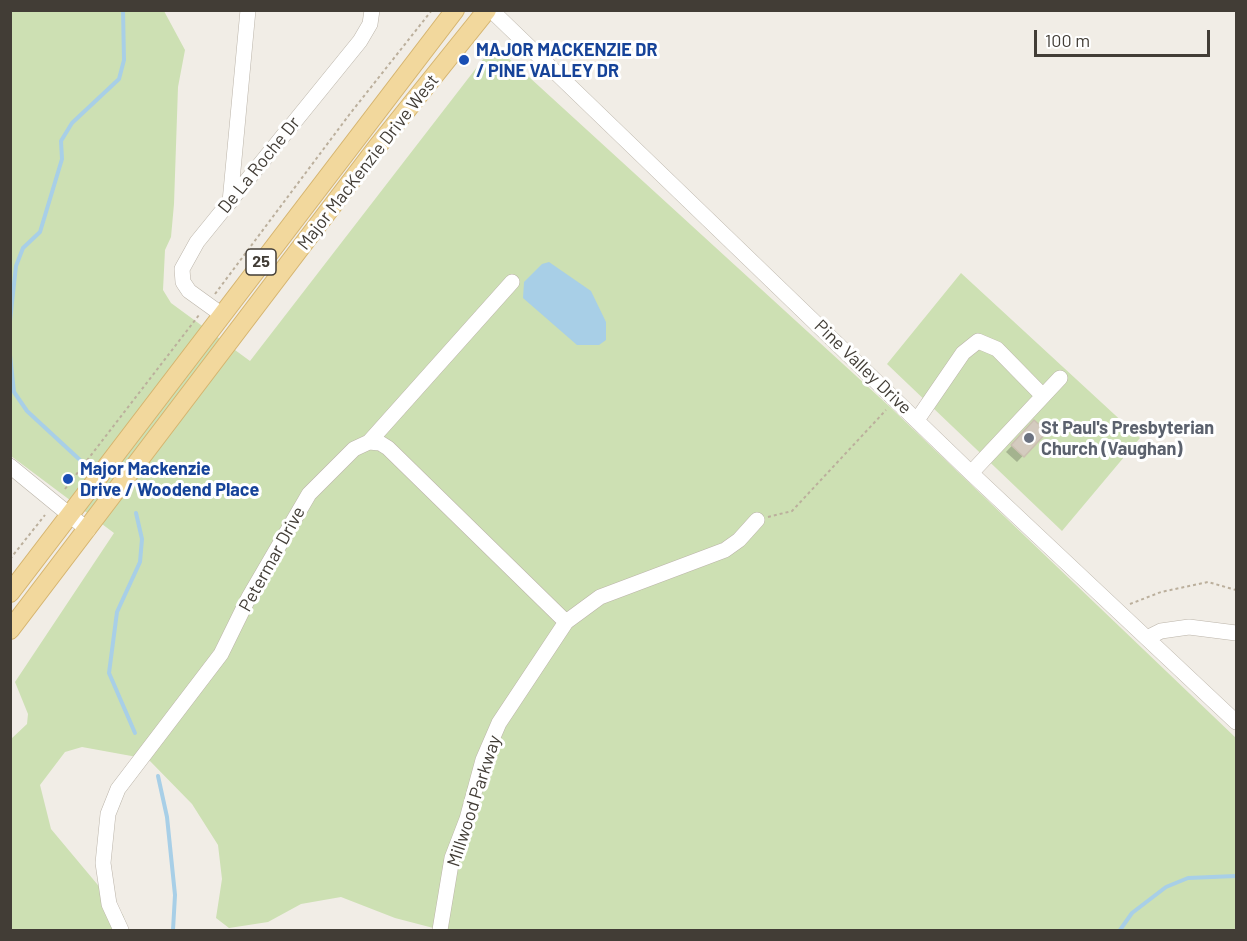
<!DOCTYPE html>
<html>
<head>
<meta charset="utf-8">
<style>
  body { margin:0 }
  #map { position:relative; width:1247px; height:941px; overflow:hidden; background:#f1ede6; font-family:Barlow,sans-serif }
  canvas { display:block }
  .frame { position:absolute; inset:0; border:12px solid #423d36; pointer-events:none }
  .scale { position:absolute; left:1034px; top:30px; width:176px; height:27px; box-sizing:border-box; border:3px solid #423d36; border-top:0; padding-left:8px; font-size:18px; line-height:21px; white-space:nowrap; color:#423d36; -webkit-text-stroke:4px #fff; paint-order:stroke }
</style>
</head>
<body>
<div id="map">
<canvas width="1247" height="941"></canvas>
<div class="frame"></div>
<div class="scale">100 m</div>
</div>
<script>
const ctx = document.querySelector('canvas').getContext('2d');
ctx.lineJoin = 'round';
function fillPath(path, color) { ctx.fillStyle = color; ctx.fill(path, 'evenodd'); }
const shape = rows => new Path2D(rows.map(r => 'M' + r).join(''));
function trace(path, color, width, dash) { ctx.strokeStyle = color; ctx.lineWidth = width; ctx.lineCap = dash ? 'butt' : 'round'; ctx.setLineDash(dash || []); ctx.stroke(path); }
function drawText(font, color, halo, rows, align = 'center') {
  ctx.font = font + ' Barlow,sans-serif'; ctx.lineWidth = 6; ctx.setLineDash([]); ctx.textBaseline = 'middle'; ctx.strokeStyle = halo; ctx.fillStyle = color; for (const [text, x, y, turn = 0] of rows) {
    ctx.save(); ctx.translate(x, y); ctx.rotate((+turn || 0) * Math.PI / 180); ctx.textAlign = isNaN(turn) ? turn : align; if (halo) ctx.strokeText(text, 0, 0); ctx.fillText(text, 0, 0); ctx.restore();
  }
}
const green = shape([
  [10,11,164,11,185,50,178,87,174,204,171,237,165,250,163,290,171,303,250,361,494,45,889,406,1236,738,1236,930,441,930,395,918,341,897,301,904,268,922,229,928,216,918,222,879,218,845,192,804,148,759,82,747,65,752,40,785,51,829,123,915,128,930,11,930,11,739,27,724,28,714,15,682,114,533,11,456],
  [961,273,1140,438,1062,531,887,364]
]);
const water = shape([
  [549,262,591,291,606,322,606,340,599,345,577,345,523,298,524,282,542,264]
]);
const shadow = shape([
  [1034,422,1045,432,1017,462,1006,452]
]);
const stream = shape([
  [10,321,16,266,23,248,40,232,62,159,61,141,72,123,119,79,124,60,123,10],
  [10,355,14,392,27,411,80,460],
  [135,733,109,673,117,612,140,562,142,539,136,513],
  [158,776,167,817,175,895,173,930],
  [1120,930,1132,913,1166,887,1188,878,1236,876]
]);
const building = shape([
  [1034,420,1047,432,1024,457,1011,445,1034,420]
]);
const path = shape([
  [215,294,349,115,432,10],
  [65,489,199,315],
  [768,517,792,511,886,410],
  [10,559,45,515],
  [1130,604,1161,592,1208,582,1236,590]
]);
const minor = shape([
  [491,10,971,473,1236,722],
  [230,202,248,10],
  [221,314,189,291,183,282,182,269,197,242,360,41,370,24,372,10],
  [917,420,963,353,978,341,997,349,1043,396],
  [369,442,512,282],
  [10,466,88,530],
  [971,473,1060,378],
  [1147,638,1161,631,1189,627,1236,633],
  [121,930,109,904,103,863,108,814,118,789,221,654,249,597,309,494,354,449,369,442,380,443,388,448,566,622],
  [440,930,452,858,467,819,483,760,499,723,566,622,600,597,725,550,739,540,757,520]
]);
const major = shape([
  [10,593,455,10],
  [10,630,377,147,487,10]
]);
const markers = [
  [464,60,6,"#1a4fb4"],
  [1029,438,6,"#6b7280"],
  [68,479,6,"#1a4fb4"]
];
const shields = [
  [261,262,30]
];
const shieldNames = [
  ["25",261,262]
];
const transitNames = [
  ["MAJOR MACKENZIE DR",476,50],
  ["/ PINE VALLEY DR",476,71],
  ["Major Mackenzie",80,469],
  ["Drive / Woodend Place",80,490]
];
const streetNames = [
  ["Major MacKenzie Drive West",368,162,-52],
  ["De La Roche Dr",259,165,-51],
  ["Pine Valley Drive",863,367,44],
  ["Petermar Drive",272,559,-61],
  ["Millwood Parkway",474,801,-72]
];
const worshipNames = [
  ["St Paul's Presbyterian",1041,428],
  ["Church (Vaughan)",1041,449]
];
fillPath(green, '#cde0b3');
fillPath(water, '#a8cfe7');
fillPath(shadow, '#0003');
trace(stream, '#a8cfe7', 4);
fillPath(building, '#d4cbbf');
trace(building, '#cbc0b1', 1.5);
trace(minor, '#bbb4a9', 16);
trace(major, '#d5b46f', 20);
trace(path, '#bbaf9c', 2, [3, 3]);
trace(minor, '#fff', 15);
trace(major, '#f2d89d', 18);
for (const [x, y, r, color] of markers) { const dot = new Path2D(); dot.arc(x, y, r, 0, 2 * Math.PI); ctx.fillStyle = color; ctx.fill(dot); trace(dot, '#fff', 2); }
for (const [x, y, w] of shields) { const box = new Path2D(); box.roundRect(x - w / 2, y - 13, w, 26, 4.5); ctx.fillStyle = '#fff'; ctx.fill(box); trace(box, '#423d36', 1.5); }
drawText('bold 16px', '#423d36', null, shieldNames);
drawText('bold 18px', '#164399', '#fff', transitNames, 'left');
drawText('18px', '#423d36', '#fff', streetNames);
drawText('bold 18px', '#5b616d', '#fff', worshipNames, 'left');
</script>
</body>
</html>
